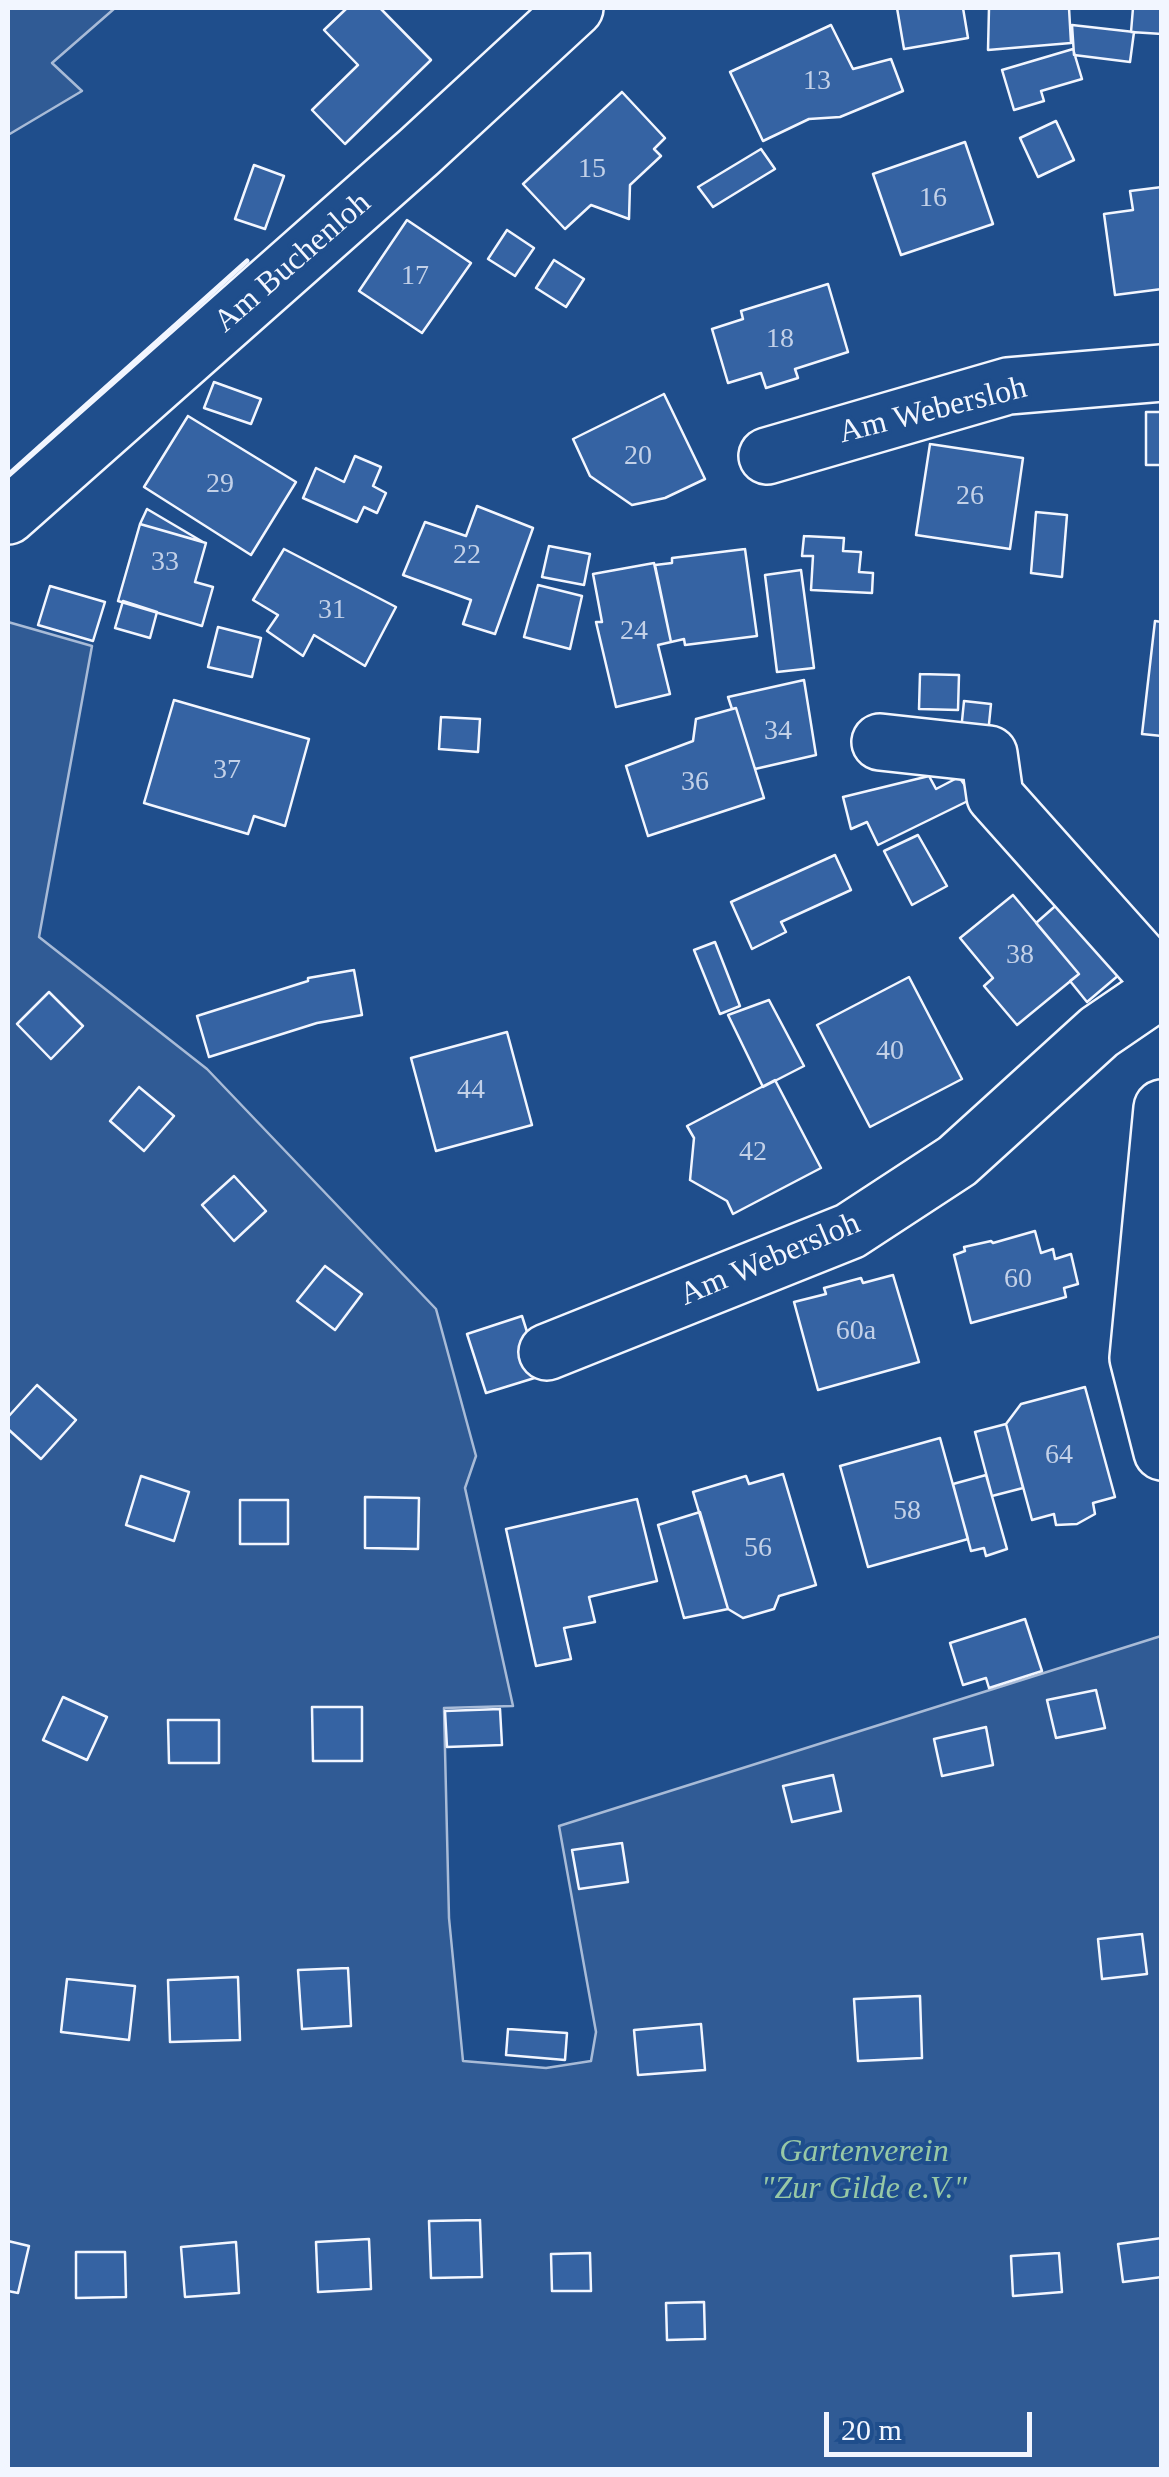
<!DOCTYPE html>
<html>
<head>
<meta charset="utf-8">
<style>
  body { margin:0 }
  #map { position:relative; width:1169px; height:2477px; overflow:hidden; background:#1f4e8c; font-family:"Times New Roman",serif }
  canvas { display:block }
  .frame { position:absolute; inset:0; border:10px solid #f2f6ff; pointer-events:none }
  .scale { position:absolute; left:824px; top:2412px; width:208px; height:45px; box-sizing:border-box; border:5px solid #f2f6ff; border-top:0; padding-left:12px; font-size:30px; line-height:35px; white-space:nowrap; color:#f2f6ff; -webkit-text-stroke:8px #1f4e8c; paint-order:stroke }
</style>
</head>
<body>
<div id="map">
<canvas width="1169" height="2477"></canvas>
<div class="frame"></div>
<div class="scale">20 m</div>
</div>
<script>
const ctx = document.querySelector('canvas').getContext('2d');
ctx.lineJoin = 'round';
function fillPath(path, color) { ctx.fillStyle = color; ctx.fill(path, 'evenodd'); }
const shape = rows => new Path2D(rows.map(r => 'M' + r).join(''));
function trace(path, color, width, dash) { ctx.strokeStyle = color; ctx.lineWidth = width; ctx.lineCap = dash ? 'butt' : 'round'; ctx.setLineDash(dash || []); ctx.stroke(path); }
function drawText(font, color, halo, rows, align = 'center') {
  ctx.font = font + ' "Times New Roman",serif'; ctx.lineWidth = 8; ctx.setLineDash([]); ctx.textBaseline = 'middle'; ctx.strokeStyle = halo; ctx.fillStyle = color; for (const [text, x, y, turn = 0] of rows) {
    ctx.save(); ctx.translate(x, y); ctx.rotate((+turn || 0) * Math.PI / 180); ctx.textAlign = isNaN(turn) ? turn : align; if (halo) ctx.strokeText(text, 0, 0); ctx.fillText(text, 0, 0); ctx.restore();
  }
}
const built = shape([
  [8,8,115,8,52,63,82,91,8,135,8,8],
  [8,622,92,646,39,937,207,1069,436,1309,476,1456,465,1488,513,1706,444,1708,449,1918,463,2061,546,2068,591,2061,596,2032,559,1826,1161,1636,1161,2469,8,2469,8,622]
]);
const building = shape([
  [347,8,380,8,431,60,345,144,312,110,358,65,324,30,347,8],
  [897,8,963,8,968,38,904,49,897,8],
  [989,8,1069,8,1071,43,988,50,989,8],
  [1133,8,1162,8,1162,34,1131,32,1133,8],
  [831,25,853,69,891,59,903,91,840,117,809,119,763,141,730,72,831,25],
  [1072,25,1134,32,1130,62,1074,55,1072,25],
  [1073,49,1082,79,1041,91,1044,101,1014,110,1002,70,1073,49],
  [622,92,665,138,654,149,661,156,630,185,629,219,591,205,565,229,523,184,622,92],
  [1056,121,1074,160,1038,177,1020,138,1056,121],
  [965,142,993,224,901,255,873,174,965,142],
  [761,149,775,169,713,207,698,187,761,149],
  [254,165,284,176,265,229,235,219,254,165],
  [1162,187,1162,289,1115,295,1104,214,1133,210,1130,191,1162,187],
  [407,220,471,263,422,333,359,291,407,220],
  [507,230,534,248,515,276,488,259,507,230],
  [554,260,584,279,566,307,536,288,554,260],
  [828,284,848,352,795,369,798,378,766,388,761,373,728,383,712,329,743,319,741,311,828,284],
  [214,382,261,399,251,424,204,408,214,382],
  [664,394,705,479,665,498,632,505,590,476,573,439,664,394],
  [1146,412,1162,412,1162,465,1146,465,1146,412],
  [188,416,296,482,251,555,144,487,188,416],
  [930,444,1023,458,1010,549,916,535,930,444],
  [355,456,381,467,373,486,386,493,377,513,364,507,357,522,303,498,316,468,344,482,355,456],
  [477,506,533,528,495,634,463,624,471,600,403,575,425,522,466,536,477,506],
  [147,509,203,542,140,524,147,509],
  [1036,512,1067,515,1062,577,1031,573,1036,512],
  [140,524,206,543,195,582,213,587,202,626,118,601,140,524],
  [804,536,844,538,843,551,861,552,859,572,873,573,872,593,811,590,813,556,802,556,804,536],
  [549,546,590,554,584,585,542,577,549,546],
  [284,549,396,607,365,666,314,635,303,656,267,631,278,615,253,600,284,549],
  [745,549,757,636,685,645,684,639,671,642,655,565,672,563,672,558,745,549],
  [654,563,671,642,658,645,670,694,616,707,596,622,602,622,593,574,654,563],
  [801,570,814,668,777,672,765,575,801,570],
  [538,585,582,596,570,649,524,637,538,585],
  [50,586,105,602,93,641,38,625,50,586],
  [123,601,157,612,150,638,115,628,123,601],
  [1155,621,1162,622,1162,736,1142,734,1155,621],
  [218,627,261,638,252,677,208,667,218,627],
  [920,674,959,675,958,710,919,709,920,674],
  [804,680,816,755,755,769,736,708,732,709,728,697,804,680],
  [174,700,309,739,285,826,254,816,248,834,144,803,174,700],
  [964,701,991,704,988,734,961,731,964,701],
  [736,708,764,798,648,836,626,766,693,741,696,719,736,708],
  [441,717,480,719,478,752,439,749,441,717],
  [929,776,936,789,959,777,974,798,878,845,867,822,851,829,843,797,929,776],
  [918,835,947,886,912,905,884,851,918,835],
  [835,855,851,890,781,922,786,932,752,949,731,902,835,855],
  [1013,895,1079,974,1017,1025,984,986,993,978,960,938,1013,895],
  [1061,901,1120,974,1087,1002,1070,981,1079,974,1036,923,1061,901],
  [715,942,740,1006,720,1014,694,950,715,942],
  [354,970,362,1015,317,1023,209,1057,197,1016,308,981,308,978,354,970],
  [909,977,962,1079,870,1127,817,1025,909,977],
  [49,992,83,1026,51,1059,17,1024,49,992],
  [769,1000,804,1066,763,1087,728,1015,769,1000],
  [507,1032,532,1125,436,1151,411,1058,507,1032],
  [775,1080,821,1168,733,1214,727,1201,690,1180,694,1138,687,1126,775,1080],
  [139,1087,174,1116,144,1151,110,1121,139,1087],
  [234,1176,266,1211,234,1241,202,1205,234,1176],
  [1035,1231,1041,1253,1053,1249,1055,1259,1071,1254,1078,1284,1064,1288,1066,1297,971,1323,954,1255,965,1251,964,1247,991,1241,993,1243,1035,1231],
  [325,1266,362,1294,335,1330,297,1301,325,1266],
  [893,1275,919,1362,818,1390,794,1302,826,1294,824,1288,861,1278,863,1283,893,1275],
  [522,1316,541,1376,486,1393,467,1334,522,1316],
  [37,1385,76,1420,41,1459,8,1429,8,1417,37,1385],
  [1085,1387,1115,1497,1093,1503,1095,1514,1077,1524,1056,1525,1054,1514,1032,1520,1006,1424,1021,1404,1085,1387],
  [1006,1424,1023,1488,992,1496,975,1432,1006,1424],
  [940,1438,968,1539,868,1567,840,1466,940,1438],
  [783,1474,816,1585,779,1596,774,1609,743,1618,728,1609,693,1492,746,1476,749,1484,783,1474],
  [986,1475,1007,1549,986,1556,984,1548,971,1551,953,1484,986,1475],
  [141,1476,189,1492,174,1541,126,1525,141,1476],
  [365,1497,419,1498,418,1549,365,1548,365,1497],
  [637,1499,657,1581,589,1597,595,1622,564,1628,571,1659,536,1666,506,1529,637,1499],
  [240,1500,288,1500,288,1544,240,1544,240,1500],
  [700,1512,728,1609,684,1618,658,1525,700,1512],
  [1025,1619,1042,1671,989,1688,986,1678,963,1685,950,1643,1025,1619],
  [1096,1690,1105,1728,1056,1738,1047,1700,1096,1690],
  [63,1697,107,1717,87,1760,43,1740,63,1697],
  [312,1707,362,1707,362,1761,313,1761,312,1707],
  [500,1709,502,1745,447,1747,445,1711,500,1709],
  [168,1720,219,1720,219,1763,169,1763,168,1720],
  [986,1727,993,1765,942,1776,934,1739,986,1727],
  [833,1775,841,1811,792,1822,783,1786,833,1775],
  [622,1843,628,1882,579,1889,572,1850,622,1843],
  [1142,1934,1147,1974,1102,1979,1098,1939,1142,1934],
  [348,1968,351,2026,302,2029,298,1970,348,1968],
  [238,1977,240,2040,170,2042,168,1980,238,1977],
  [67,1979,135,1986,129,2040,61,2032,67,1979],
  [920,1996,922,2058,858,2061,854,1999,920,1996],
  [701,2024,705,2070,638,2075,634,2030,701,2024],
  [508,2029,567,2033,565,2060,506,2055,508,2029],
  [480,2220,482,2277,431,2278,429,2221,480,2220],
  [1162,2238,1162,2277,1123,2282,1118,2244,1162,2238],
  [369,2239,371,2289,318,2292,316,2242,369,2239],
  [8,2241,29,2246,18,2293,8,2291,8,2241],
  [236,2242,239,2293,185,2297,181,2247,236,2242],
  [76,2252,125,2252,126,2297,76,2298,76,2252],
  [590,2253,591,2291,552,2291,551,2254,590,2253],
  [1059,2253,1062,2292,1013,2296,1011,2256,1059,2253],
  [704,2302,705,2339,667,2340,666,2303,704,2302]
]);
const minor = shape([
  [767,456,1008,386,1162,373],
  [8,516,419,152,575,8],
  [880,742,989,754,995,796,1162,983],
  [1162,1108,1138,1358,1162,1452],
  [547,1352,850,1231,957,1161,1099,1032,1162,989]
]);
const wall = shape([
  [8,475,247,261]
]);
const numberNames = [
  ["13",817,82],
  ["15",592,170],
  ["16",933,199],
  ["17",415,277],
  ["18",780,340],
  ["20",638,457],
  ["29",220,485],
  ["26",970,497],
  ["22",467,556],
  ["33",165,563],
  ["31",332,611],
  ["24",634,632],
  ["34",778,732],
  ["37",227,771],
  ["36",695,783],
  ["38",1020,956],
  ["40",890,1052],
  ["44",471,1091],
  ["42",753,1153],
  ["60",1018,1280],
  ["60a",856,1332],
  ["64",1059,1456],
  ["58",907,1512],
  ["56",758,1549]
];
const streetNames = [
  ["Am Buchenloh",293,263,-41],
  ["Am Webersloh",933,411,-14],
  ["Am Webersloh",770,1260,-23]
];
const parkNames = [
  ["Gartenverein",864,2153],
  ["\"Zur Gilde e.V.\"",864,2190]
];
fillPath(built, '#305b95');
trace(built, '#a8bbd7', 2.5);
fillPath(building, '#3563a3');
trace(building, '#f2f6ff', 2.5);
trace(minor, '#f2f6ff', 60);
trace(minor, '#1f4e8c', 55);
trace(wall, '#f2f6ff', 5);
drawText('28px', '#c3d1e8', null, numberNames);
drawText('32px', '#f2f6ff', '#1f4e8c', streetNames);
drawText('italic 32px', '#97c8a6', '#1f4e8c', parkNames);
</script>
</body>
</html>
